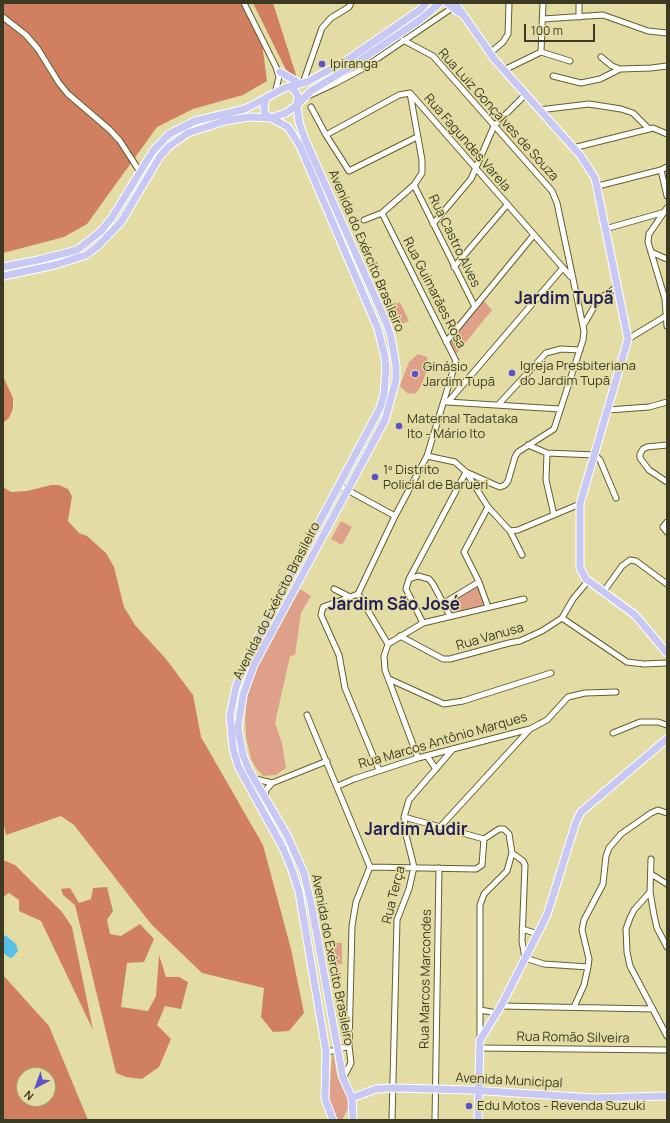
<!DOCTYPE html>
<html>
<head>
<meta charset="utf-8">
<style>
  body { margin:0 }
  #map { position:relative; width:670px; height:1123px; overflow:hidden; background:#e3dda5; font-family:Manrope,sans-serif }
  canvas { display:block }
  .frame { position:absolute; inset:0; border:4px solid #3d3a23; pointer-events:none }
  .north { position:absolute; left:16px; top:1067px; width:40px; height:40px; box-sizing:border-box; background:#e3dda5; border:1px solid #a19c71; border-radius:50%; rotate:221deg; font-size:11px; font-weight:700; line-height:16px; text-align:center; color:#3d3a23 }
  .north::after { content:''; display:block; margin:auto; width:14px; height:18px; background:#5d51ca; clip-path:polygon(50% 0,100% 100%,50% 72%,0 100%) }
  .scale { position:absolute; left:524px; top:24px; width:71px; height:18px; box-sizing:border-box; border:2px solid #3d3a23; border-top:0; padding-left:5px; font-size:12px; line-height:14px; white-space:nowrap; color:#3d3a23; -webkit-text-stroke:3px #e3dda5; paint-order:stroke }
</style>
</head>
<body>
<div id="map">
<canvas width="670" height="1123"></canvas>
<div class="frame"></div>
<div class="north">N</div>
<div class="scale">100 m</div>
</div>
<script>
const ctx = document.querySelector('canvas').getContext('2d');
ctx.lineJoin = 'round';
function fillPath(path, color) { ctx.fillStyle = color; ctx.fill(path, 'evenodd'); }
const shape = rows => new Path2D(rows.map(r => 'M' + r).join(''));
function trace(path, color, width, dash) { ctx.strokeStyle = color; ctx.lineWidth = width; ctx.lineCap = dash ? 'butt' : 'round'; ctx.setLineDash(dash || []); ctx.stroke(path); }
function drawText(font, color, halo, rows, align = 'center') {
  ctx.font = font + ' Manrope,sans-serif'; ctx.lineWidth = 3; ctx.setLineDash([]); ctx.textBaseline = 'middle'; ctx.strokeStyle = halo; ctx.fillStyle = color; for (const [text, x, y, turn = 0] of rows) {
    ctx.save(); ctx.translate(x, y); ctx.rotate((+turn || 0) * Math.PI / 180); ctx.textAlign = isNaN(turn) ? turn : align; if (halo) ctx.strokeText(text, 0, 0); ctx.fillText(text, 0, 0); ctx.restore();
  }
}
const green = shape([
  [483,300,492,310,457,353,455,353,449,343,450,339],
  [400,302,409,321,397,326,389,307],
  [418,354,427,357,428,368,420,388,415,394,407,393,400,386,402,380,409,362],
  [341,521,352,527,342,545,331,539],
  [477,586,485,604,484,606,457,612,451,610,449,603],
  [300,589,311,596,301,613,295,655,290,656,275,723,282,743,286,768,276,775,263,776,256,768,251,759,246,737,245,717,248,692,253,675],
  [330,943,342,943,342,964,329,964],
  [332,1054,334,1056,337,1076,349,1100,348,1108,342,1120,336,1120,329,1101]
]);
const forest = shape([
  [3,3,242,3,262,43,267,81,243,95,193,109,157,127,87,224,64,237,3,253],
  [253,3,273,3,297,78,287,72],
  [3,376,13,398,13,408,9,418,3,423],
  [51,485,59,485,68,489,72,496,68,521,79,533,87,536,106,553,114,567,124,607,135,625,166,659,193,695,201,737,263,845,291,949,304,1013,289,1031,273,1032,261,1017,264,988,202,973,151,924,74,825,61,816,6,835,3,821,3,487,11,492,27,491],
  [3,860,15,865,62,912,72,927,93,1030,41,921,19,911,19,900,9,893,3,897],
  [107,887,113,911,107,920,110,934,121,936,140,924,154,939,144,962,127,963,121,1007,148,1011,156,996,159,955,166,977,179,977,188,982,181,1009,165,1006,157,1025,171,1039,159,1067,142,1079,126,1077,116,1073,75,905,63,895,61,889,70,888,79,903,91,899,93,888],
  [3,975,49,1026,88,1120,3,1120],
  [24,1075,48,1075,48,1099,24,1099]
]);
const water = shape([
  [5,935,16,944,18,951,13,957,10,958,3,953,3,937]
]);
const minor = shape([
  [244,3,276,67,279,77,275,93],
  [3,17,26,35,38,49,59,83,68,94,110,130,120,141,140,172],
  [579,17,579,3],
  [543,19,603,15,648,31,667,33],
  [403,40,433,56,552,191,557,203,584,331,583,340,554,429,518,452,515,457,508,481,505,485,500,487,495,485,466,472,455,462,427,456],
  [541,52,543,3],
  [490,53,503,42,508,34,509,3],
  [601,57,612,66,620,69,651,68,667,66],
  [504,70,541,52,570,61],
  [553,76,581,83,600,79,620,69],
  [303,83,322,28,331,18,349,7,351,3],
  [308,96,336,83,362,69,452,8],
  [311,107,326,135,349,171,417,137],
  [539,110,589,104,621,109,633,113,649,129],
  [326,135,399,95,410,93,571,277],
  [573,148,653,128,667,134],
  [661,170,667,196],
  [414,185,475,307],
  [598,186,661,170,667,167],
  [667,208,649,234,648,242,665,299,667,326],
  [364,220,382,213,414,185,422,173,422,160,410,93],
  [433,224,471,179,494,126,525,95],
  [605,229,665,212],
  [651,252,667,259],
  [454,267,507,205],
  [583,326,598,300,617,287],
  [628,339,666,316],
  [446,342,533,236],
  [447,402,560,409],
  [448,402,562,269],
  [498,405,546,353,561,349,580,350],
  [608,410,649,407,667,402],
  [528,445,547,453,595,455,600,460,616,498],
  [667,445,647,447,643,449,640,454,640,458,649,470,667,482],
  [547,453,546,480,554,515],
  [466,472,488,507,510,531,518,530,580,504],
  [340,486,395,516],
  [488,507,464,552,479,582,488,607],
  [667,522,663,527,667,532],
  [510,531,522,555],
  [409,579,466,472],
  [588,581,573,599,562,618,627,662,644,664,667,663],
  [334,589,348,596],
  [604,591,622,566,630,560,636,561,667,584],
  [358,594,395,516,427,456,456,361,382,213],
  [358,594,323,607,321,615,339,655,345,688,379,770],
  [358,594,388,644],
  [444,603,479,582],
  [423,623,406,589,409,579,418,576,429,579,433,584,450,616],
  [400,636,443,659,450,659,509,643,520,641,542,631,562,618],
  [388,644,423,623,524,599],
  [388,644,384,656,385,670,418,758],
  [389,679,444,704,463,701,551,673],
  [307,715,370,867,356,902,352,926,349,1046,351,1063,343,1078],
  [613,733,640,722,658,722,667,725],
  [427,756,436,769],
  [256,779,272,783,327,761],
  [338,786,354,779,418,758,530,729,547,720,568,697,585,693,616,692],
  [265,795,266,790,272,783],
  [404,817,484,839],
  [440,827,530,729],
  [512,853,523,861,525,865,522,941,525,958,544,964,588,967],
  [651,859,650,892,654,915,657,928,667,947],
  [370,867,476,869,482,865,484,839],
  [651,874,667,884],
  [650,892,634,910,630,918,626,929,627,952,630,966,667,1036],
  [522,929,538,934],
  [501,1006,653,1009],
  [574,1007,584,985,588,967,589,959,582,930,584,920,603,884,606,856,609,848,621,834,651,813,658,810,667,813],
  [480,1010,497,1013],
  [480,1039,480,905,484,894,507,871,512,853,509,834,504,829,499,829,484,839],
  [480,1048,667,1050],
  [326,1051,333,1051,349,1046],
  [392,1120,397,920,409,889,414,867,406,835,404,817,409,800,453,749],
  [435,1120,439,868]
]);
const major = shape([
  [447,3,458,12],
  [455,3,495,60,580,155,595,178,628,339,580,504,580,568,586,579,635,615,667,653],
  [280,72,299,83],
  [291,86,307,82,346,61,421,9,426,3],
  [3,267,38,260,77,250,100,232,111,219,153,151,169,134,195,121,245,109,266,98],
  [3,276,55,265,86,255,98,246,121,222,159,158,168,147,188,133,225,121,249,117,271,118,288,127,300,146,378,329,385,358,386,368,384,394,380,408,247,658,236,687,230,715,233,748,238,766,283,848,292,870,299,892,326,1051,325,1099,333,1120],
  [352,1098,376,1089,393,1088,471,1090,593,1098,667,1096],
  [353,1120,352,1098,343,1078,312,908,304,873,287,835,249,770,243,755,238,728,243,695,254,665,385,420,396,380,396,366,391,337,386,322,304,137,299,122,297,105,298,97,297,94,291,86,282,89,266,98,264,107,265,114,271,118,286,113,297,105,311,91,352,66,420,20,440,3],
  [478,1120,480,1040,501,1006,547,915,576,822,581,812,667,739]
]);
const markers = [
  [322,64,4,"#5d51ca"],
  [512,373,4,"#5d51ca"],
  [415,374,4,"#5d51ca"],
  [399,426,4,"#5d51ca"],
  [375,477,4,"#5d51ca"],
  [469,1106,4,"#5d51ca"]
];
const poiNames = [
  ["Ipiranga",330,64],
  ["Igreja Presbiteriana",520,366],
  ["do Jardim Tupã",520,381],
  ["Ginásio",423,367],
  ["Jardim Tupã",423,382],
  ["Maternal Tadataka",407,419],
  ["Ito - Mário Ito",407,434],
  ["1º Distrito",383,470],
  ["Policial de Barueri",383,485],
  ["Edu Motos - Revenda Suzuki",477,1106]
];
const streetNames = [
  ["Rua Luiz Gonçalves de Souza",498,115,48],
  ["Rua Fagundes Varela",467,143,49],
  ["Rua Castro Alves",454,241,64],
  ["Avenida do Exército Brasileiro",366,251,67],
  ["Rua Guimarães Rosa",434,293,63],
  ["Avenida do Exército Brasileiro",277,601,-63],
  ["Rua Vanusa",490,637,-16],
  ["Rua Marcos Antônio Marques",443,741,-16],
  ["Rua Terça",394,895,-76],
  ["Avenida do Exército Brasileiro",332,960,79],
  ["Rua Marcos Marcondes",426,979,-89],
  ["Rua Romão Silveira",573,1038,1],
  ["Avenida Municipal",509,1081,3]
];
const districtNames = [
  ["Jardim Tupã",564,299],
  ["Jardim São José",394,605],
  ["Jardim Audir",416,830]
];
fillPath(green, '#dea088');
fillPath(forest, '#d08060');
fillPath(water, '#56c1e4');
trace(minor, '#645e29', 7);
trace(major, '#fff', 9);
trace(minor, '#fff', 5);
trace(major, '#c8c8f5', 7);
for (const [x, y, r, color] of markers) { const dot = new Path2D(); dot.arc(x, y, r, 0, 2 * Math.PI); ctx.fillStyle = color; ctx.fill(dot); trace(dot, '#e3dda5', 1.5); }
drawText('13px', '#3d3a23', '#e3dda5', poiNames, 'left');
drawText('13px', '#3d3a23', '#e3dda5', streetNames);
drawText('bold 17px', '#241e58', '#e3dda5', districtNames);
</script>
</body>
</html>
